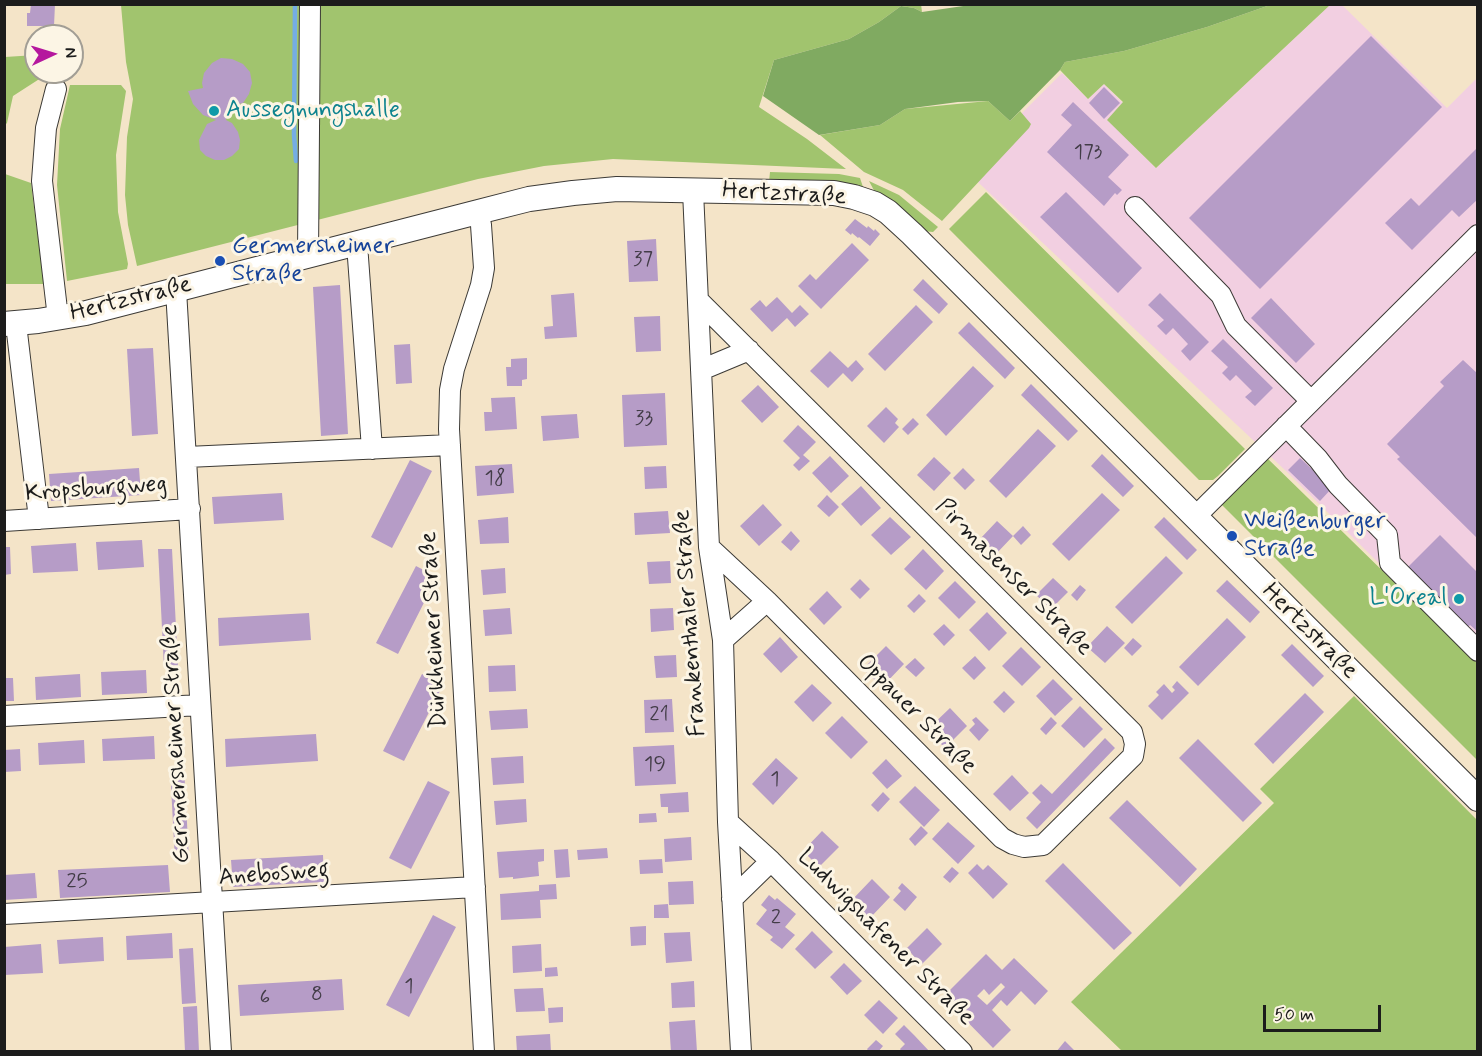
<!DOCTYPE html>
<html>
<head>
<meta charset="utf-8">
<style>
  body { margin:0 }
  #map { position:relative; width:1482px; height:1056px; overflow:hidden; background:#f4e4c8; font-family:Mynerve,sans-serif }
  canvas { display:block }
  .frame { position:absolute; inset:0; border:6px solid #1c1c1c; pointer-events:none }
  .north { position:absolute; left:24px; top:24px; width:60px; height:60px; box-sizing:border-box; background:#fcf5e5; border:2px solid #a29e95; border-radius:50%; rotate:86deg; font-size:16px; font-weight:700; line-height:24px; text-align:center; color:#1c1c1c }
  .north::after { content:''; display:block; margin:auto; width:21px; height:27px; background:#b5179e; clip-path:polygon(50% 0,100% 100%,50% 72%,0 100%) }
  .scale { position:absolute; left:1263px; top:1005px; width:118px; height:27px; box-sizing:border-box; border:3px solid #1c1c1c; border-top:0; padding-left:8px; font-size:18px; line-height:21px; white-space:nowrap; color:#1c1c1c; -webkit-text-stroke:4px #fcf5e5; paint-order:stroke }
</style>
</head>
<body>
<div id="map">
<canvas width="1482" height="1056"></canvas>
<div class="frame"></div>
<div class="north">N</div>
<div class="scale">50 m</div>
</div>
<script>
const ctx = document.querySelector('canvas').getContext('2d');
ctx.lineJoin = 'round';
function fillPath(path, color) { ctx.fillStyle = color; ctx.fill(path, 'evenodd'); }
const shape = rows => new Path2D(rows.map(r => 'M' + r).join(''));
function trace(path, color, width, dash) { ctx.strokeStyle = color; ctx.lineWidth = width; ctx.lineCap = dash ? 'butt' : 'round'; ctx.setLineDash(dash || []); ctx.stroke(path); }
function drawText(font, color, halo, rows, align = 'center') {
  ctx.font = font + ' Mynerve,sans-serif'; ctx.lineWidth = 6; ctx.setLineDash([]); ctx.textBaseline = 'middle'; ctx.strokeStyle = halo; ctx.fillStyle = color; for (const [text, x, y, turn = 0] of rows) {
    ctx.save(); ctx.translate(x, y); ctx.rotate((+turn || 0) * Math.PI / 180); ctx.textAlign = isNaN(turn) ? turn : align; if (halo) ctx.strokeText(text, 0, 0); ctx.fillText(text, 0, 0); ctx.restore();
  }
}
const built = shape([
  [1330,5,1342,5,1447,108,1477,78,1477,661,1286,471,965,170,1062,73,1088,99,1104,84,1123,103,1108,120,1156,168]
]);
const green = shape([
  [921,4,922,12,914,8,901,6,879,22,849,39,774,60,759,107,807,139,846,169,613,159,544,166,478,179,137,266,128,225,125,195,127,137,133,99,126,62,121,5],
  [1270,5,1330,5,1156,168,1107,120,1123,102,1104,84,1088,99,1060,70,1065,62,1124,51,1207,27],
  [36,55,36,72,44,72,44,76,13,96,7,123,5,125,5,57],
  [70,85,121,85,126,91,116,155,118,212,128,264,127,269,67,281,57,185,60,129],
  [988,101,1010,121,1020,111,1031,124,1029,128,942,221,903,190,864,172,820,135,880,125,905,109],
  [770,172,839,174,860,178,865,193,769,182],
  [5,174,31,183,44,284,5,284],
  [869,181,899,195,938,227,933,232,923,231,879,200],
  [986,192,1245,449,1218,476,1213,480,1199,480,949,229],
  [1265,456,1477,663,1477,760,1220,503],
  [1354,696,1477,820,1477,1051,1122,1051,1071,1002,1274,803,1260,789]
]);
const forest = shape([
  [977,4,1270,4,1270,5,1207,27,1124,51,1065,62,1060,70,1010,121,988,101,958,102,905,109,880,125,819,135,763,96,774,60,849,39,879,22,901,6,914,8,922,12]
]);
const stream = shape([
  [295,4,294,135,296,161]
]);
const building = shape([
  [31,4,55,4,54,26,27,26,27,13,30,13],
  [1371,36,1442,107,1260,289,1189,218],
  [221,58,232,59,243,64,250,72,252,83,249,94,243,103,229,107,226,120,232,123,238,132,240,140,239,149,232,156,224,160,215,160,206,156,200,150,199,140,207,124,216,120,203,115,193,104,188,91,203,88,202,83,204,73,212,63],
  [1104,87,1120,103,1104,119,1089,103],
  [1073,102,1129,155,1108,177,1122,190,1117,195,1115,193,1104,206,1047,152,1072,125,1061,115],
  [1478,147,1478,199,1459,217,1452,210,1412,250,1385,223,1411,198,1419,206],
  [1066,192,1142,268,1118,293,1040,217],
  [855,219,867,228,868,226,874,231,875,229,880,234,870,246,859,237,858,238,852,233,851,235,845,230],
  [656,239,658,281,629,282,627,241],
  [852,243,869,260,821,309,798,286,810,274,816,280],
  [923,279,948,304,939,314,913,290],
  [340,285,348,434,321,436,313,287],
  [574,293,577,337,545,339,544,327,553,326,551,295],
  [1160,293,1209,342,1190,361,1181,351,1188,344,1173,328,1166,335,1157,326,1164,320,1148,305],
  [777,297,792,313,800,305,809,314,795,327,787,318,772,332,750,309,760,300,766,307],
  [1271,298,1315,344,1296,363,1251,318],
  [916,305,933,322,885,371,868,354],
  [660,316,661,351,636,352,634,317],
  [969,322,1015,368,1005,379,958,333],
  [1223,339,1273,388,1255,406,1245,397,1252,391,1236,375,1230,381,1222,373,1228,367,1211,351],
  [410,344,412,383,396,384,394,345],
  [153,348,158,434,132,436,127,349],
  [830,351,848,368,856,360,864,369,852,382,843,373,828,388,810,371],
  [527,358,527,379,522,380,522,386,507,386,506,367,511,367,511,359],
  [1463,360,1478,374,1478,539,1397,459,1400,457,1387,444,1444,386,1440,382],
  [973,366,994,386,946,436,926,415],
  [1031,384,1078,431,1068,441,1021,395],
  [758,385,779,407,762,423,741,401],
  [665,393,667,445,624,447,622,395],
  [515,397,517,429,485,431,484,412,492,412,491,398],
  [886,407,898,419,895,423,899,427,884,443,867,426],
  [577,414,579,438,543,441,541,416],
  [913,418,919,424,908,435,902,429],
  [798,425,816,442,803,455,810,461,799,471,793,465,800,458,783,441],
  [1038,429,1056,446,1006,498,989,481],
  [1102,454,1134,486,1123,497,1091,466],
  [830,456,849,476,831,493,812,473],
  [934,457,951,473,934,491,917,475],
  [1300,458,1332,488,1320,501,1288,470],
  [410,460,432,471,392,548,371,537],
  [512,464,514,493,477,496,475,466],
  [666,466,667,488,645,489,644,467],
  [139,468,141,495,51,501,49,474],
  [963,468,975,480,965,490,953,478],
  [861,486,881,508,861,526,841,504],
  [282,493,284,520,214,524,212,497],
  [1102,493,1120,510,1069,561,1052,544],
  [827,495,839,507,829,517,817,506],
  [763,504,782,525,759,546,740,526],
  [668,511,670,533,635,535,634,513],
  [508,517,509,543,480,544,478,520],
  [890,517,911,537,891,555,871,535],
  [1164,517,1197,550,1187,560,1154,527],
  [997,521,1013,536,1023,526,1031,535,1021,545,1013,536,996,554,980,539],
  [791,531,800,541,791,551,781,542],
  [1440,535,1478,573,1478,632,1470,625,1468,627,1408,567],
  [142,540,144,567,98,570,96,542],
  [76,543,78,571,33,573,31,546],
  [4,547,10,547,11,574,4,575],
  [158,549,172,549,178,667,164,668],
  [923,549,944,571,926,590,904,569],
  [1166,556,1183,573,1132,624,1115,607],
  [670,561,671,583,649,584,647,562],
  [416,566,437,577,398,654,376,643],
  [505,568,506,593,483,595,481,570],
  [1053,578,1068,592,1051,609,1036,595],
  [860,579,870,589,860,599,850,589],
  [1227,580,1260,612,1250,623,1216,591],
  [955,581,976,602,959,619,938,598],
  [1080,585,1086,590,1077,601,1071,595],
  [827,591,842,607,824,625,809,609],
  [919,594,926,601,914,613,907,606],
  [510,608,512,634,485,636,483,610],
  [673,608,674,630,651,632,650,609],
  [987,612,1007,633,989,651,969,630],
  [309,613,311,640,219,646,218,618],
  [1227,618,1246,637,1198,686,1179,667],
  [944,624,955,635,944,646,933,634],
  [1107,626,1125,643,1105,663,1087,647],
  [780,637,798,657,781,673,763,654],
  [1133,638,1142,646,1132,656,1124,648],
  [1292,644,1324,676,1313,687,1281,655],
  [886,646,904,664,882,687,863,669],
  [1021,647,1041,667,1022,686,1002,666],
  [676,655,677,677,656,678,654,656],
  [975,656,986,668,974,680,962,668],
  [915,658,925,668,916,677,905,667],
  [515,665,516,691,489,692,488,666],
  [146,670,147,693,102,695,101,672],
  [80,674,81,697,36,700,35,677],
  [422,674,443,685,404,761,383,751],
  [4,678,13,678,14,701,4,701],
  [1053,679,1073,699,1055,716,1036,696],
  [1177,681,1189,693,1162,720,1148,706,1159,695,1156,692,1164,684,1172,693,1175,690,1172,687],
  [812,684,832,703,813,722,794,702],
  [1004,691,1015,702,1004,713,993,702],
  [1305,693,1324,712,1273,764,1254,744],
  [672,699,674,732,645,733,644,700],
  [1080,706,1103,729,1084,748,1061,726],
  [950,708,967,726,945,748,927,730],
  [527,709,528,728,491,730,489,711],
  [842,716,868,742,851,759,825,733],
  [976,717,989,730,979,741,969,730,975,724,972,720],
  [1051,717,1057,723,1046,735,1040,729],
  [316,734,318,761,226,767,225,739],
  [154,736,155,759,103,761,102,739],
  [1105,738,1115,748,1037,829,1026,818,1041,802,1032,793,1041,784,1052,794],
  [1198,739,1262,803,1243,822,1179,758],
  [84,740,85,763,39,765,38,743],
  [674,745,676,784,635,786,633,747],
  [20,749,21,771,4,772,4,750],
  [523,756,524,783,493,785,491,758],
  [776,758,798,778,773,805,752,784],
  [886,759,902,776,887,789,872,773],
  [170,767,184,767,189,860,175,861],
  [1012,775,1029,793,1010,811,993,794],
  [428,781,450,792,411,869,389,858],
  [915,786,940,810,924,827,899,802],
  [688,792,689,812,668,813,668,807,661,807,660,794],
  [883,792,890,799,878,812,871,805],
  [526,799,527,822,496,825,494,801],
  [1127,800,1197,869,1180,887,1109,818],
  [656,813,657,822,639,823,639,814],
  [948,822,975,846,958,864,932,839],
  [921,826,928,833,915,846,909,839],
  [822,831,839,847,819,867,803,851],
  [691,837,692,860,665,862,664,839],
  [607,848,608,858,578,860,577,850],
  [544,849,544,861,538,862,539,876,513,879,513,877,499,878,497,852],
  [568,849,570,877,556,878,554,850],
  [323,855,324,882,233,887,231,860],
  [662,859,663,873,640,874,639,860],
  [1063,863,1132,933,1114,950,1045,881],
  [977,864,983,870,988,865,1008,884,993,899,968,873],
  [168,865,170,892,60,898,58,870],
  [952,867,959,873,950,883,943,877],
  [35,873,37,898,4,900,4,875],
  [872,879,890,897,870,918,851,901],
  [693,881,694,904,669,905,668,882],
  [902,883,917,897,905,911,893,900,901,891,898,888],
  [556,884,557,899,540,900,541,918,501,920,500,894,539,891,539,885],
  [769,895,775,900,777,898,796,914,785,927,795,935,782,949,770,940,773,937,756,924,767,910,761,905],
  [668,904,669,918,654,918,654,905],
  [433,915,456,927,409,1017,386,1005],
  [646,926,646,945,631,946,630,927],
  [927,928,942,944,921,965,907,948],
  [812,931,833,952,815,969,795,949],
  [690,932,692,961,666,963,664,933],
  [172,933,173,958,127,960,126,936],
  [103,937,104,961,59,964,57,940],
  [41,944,43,973,4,975,4,947],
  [541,944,542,971,513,973,512,946],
  [193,948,196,1003,182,1004,179,949],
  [986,954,1002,970,1014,958,1048,991,1035,1005,1021,991,1007,1006,1001,1000,992,1010,1011,1030,993,1048,943,997],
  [1001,983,1005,987,987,1005,977,996,984,989,989,995],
  [844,963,862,981,847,995,830,977],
  [557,967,558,976,545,977,545,968],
  [342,979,344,1010,240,1016,238,985],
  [694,981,695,1007,672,1008,671,983],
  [543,988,545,1011,516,1012,514,989],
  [879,1000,898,1018,883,1034,864,1015],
  [197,1006,199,1052,185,1052,183,1007],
  [563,1007,563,1022,549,1023,548,1008],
  [695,1020,697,1052,671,1052,669,1022],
  [904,1025,914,1035,930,1052,902,1052,900,1049,905,1044,895,1034],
  [550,1034,551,1052,517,1052,516,1036],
  [876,1040,883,1046,878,1052,869,1052,867,1049],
  [1065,1041,1076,1052,1056,1052]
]);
const minor = shape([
  [56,89,46,128,42,181,58,318],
  [693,191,709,547,723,640,728,822,741,1052],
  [1135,207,1221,295,1236,326,1311,401],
  [478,212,481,225,484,268,481,285,454,369,450,390,449,429,484,1052],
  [357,244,372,449],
  [308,256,310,4],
  [176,290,221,1052],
  [698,300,1132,732,1135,744,1133,756,1043,845,1024,847,1013,844,1002,838,767,601,709,547],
  [16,324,39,519],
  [701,370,749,350],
  [1286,426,1318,459,1338,485,1387,535,1390,563,1478,651],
  [187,457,450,445],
  [1195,517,1478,235],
  [4,521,190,509],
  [723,640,767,601],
  [4,716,200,705],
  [728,822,771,861,962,1052],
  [732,899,771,861],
  [4,914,475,887]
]);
const major = shape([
  [4,324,38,321,86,313,478,212,529,199,573,193,617,189,834,193,854,197,875,204,888,212,912,234,1478,799]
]);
const markers = [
  [214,111,6,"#0f9aa8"],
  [220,261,6,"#1a4fb4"],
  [1232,536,6,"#1a4fb4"],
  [1459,599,6,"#0f9aa8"]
];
const numberNames = [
  ["173",1088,154],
  ["37",643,261],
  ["33",644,420],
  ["18",495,480],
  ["21",659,716],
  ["19",655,766],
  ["1",775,781],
  ["25",77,883],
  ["2",776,919],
  ["1",409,988],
  ["8",317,996],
  ["6",265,999]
];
const cultureNames = [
  ["Aussegnungshalle",226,111],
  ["L'Oreal",1447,599,"right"]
];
const streetNames = [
  ["Hertzstraße",784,195,3],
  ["Hertzstraße",131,300,-14],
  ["Kropsburgweg",96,490,-4],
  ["Pirmasenser Straße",1013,578,45],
  ["Frankenthaler Straße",691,623,-94],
  ["Dürkheimer Straße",435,630,-93],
  ["Hertzstraße",1309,632,45],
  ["Oppauer Straße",916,715,45],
  ["Germersheimer Straße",177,744,-93],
  ["Anebosweg",274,875,-4],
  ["Ludwigshafener Straße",885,938,45]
];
const transitNames = [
  ["Germersheimer",232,247],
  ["Straße",232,275],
  ["Weißenburger",1244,522],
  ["Straße",1244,550]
];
fillPath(built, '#f2cfe1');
fillPath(green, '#a1c46e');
fillPath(forest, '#80aa61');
trace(stream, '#75ade4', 4.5);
fillPath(building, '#b69cc7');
trace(minor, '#3c3a36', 22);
trace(major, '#3c3a36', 26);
trace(minor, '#fff', 20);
trace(major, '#fff', 24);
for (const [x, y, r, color] of markers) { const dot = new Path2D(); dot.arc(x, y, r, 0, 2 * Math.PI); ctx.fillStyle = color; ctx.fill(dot); trace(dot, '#fcf5e5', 2); }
drawText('21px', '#423c47', null, numberNames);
drawText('24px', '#0d838f', '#fcf5e5', cultureNames, 'left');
drawText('24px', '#1c1c1c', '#fcf5e5', streetNames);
drawText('24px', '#164399', '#fcf5e5', transitNames, 'left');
</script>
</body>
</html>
